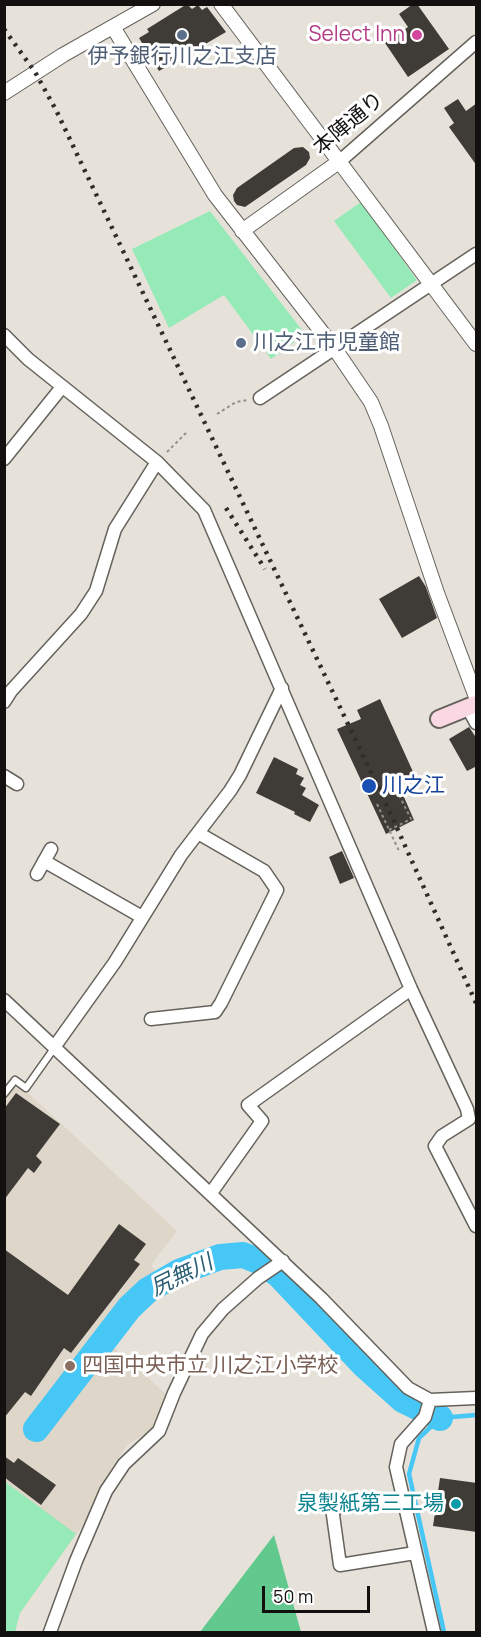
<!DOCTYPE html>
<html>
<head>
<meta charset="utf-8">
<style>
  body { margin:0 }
  #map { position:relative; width:481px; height:1637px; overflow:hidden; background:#e6e2da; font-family:Manrope,sans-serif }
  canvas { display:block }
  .frame { position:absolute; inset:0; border:6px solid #13110f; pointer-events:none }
  .scale { position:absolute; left:262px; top:1586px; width:108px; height:27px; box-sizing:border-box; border:3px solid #13110f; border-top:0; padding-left:8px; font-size:18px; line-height:21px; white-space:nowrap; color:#13110f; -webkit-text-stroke:4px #fff; paint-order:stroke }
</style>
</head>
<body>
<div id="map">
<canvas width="481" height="1637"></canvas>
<div class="frame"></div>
<div class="scale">50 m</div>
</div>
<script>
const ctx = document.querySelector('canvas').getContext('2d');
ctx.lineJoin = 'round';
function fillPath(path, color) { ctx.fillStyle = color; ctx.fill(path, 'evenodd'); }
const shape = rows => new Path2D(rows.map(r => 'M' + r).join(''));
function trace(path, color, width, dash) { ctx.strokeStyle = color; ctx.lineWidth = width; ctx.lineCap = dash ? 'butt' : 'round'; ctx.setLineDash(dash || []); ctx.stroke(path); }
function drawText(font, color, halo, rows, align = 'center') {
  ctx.font = font + ' Manrope,"Noto Sans JP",sans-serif'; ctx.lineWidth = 6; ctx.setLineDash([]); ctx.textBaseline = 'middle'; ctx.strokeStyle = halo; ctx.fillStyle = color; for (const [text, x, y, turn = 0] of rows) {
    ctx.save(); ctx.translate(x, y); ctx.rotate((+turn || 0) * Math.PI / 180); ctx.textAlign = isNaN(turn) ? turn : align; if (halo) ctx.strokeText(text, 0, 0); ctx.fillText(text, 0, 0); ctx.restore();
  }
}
const built = shape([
  [16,1085,28,1093,177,1231,151,1265,160,1276,129,1300,101,1336,168,1396,165,1421,127,1445,105,1478,96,1507,20,1613,15,1632,4,1632,4,1101]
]);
const green = shape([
  [361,202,417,280,391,298,334,221],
  [210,211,305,334,271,359,224,295,169,328,132,249],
  [4,1481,76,1534,20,1613,15,1632,5,1632]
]);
const forest = shape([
  [274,1535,301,1632,200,1632]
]);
const stream = shape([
  [444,1632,409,1474,419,1438,440,1418,476,1415]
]);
const river = shape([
  [36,1429,129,1308,148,1290,179,1272,220,1257,243,1255,263,1263,280,1276,364,1365,403,1400,440,1418]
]);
const building = shape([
  [187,4,192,9,198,5,202,10,207,7,226,32,159,71,139,38,149,32,147,29],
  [413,4,417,4,449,49,408,77,385,43,408,27,399,14],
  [458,99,466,111,477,103,477,166,449,127,454,123,444,108],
  [303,147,309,152,310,158,306,165,245,207,237,205,234,201,233,195,237,188,294,148],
  [419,576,426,587,437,618,402,638,379,599],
  [380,699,414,774,397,781,414,820,386,834,337,729,361,719,357,710],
  [469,727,477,739,477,766,467,771,449,739],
  [274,757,298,769,296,774,304,778,300,785,306,788,302,795,319,805,310,822,294,814,295,812,256,793],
  [342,851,354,878,340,884,329,857],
  [16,1093,60,1124,36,1156,42,1162,34,1173,28,1168,4,1200,4,1109],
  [119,1224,146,1244,134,1260,140,1264,71,1353,64,1348,31,1396,25,1392,4,1418,4,1249,68,1295],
  [4,1456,14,1463,18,1458,56,1485,41,1505,4,1477],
  [440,1478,477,1483,477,1532,433,1526]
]);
const path = shape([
  [217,414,236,402,248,400],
  [167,452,186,433],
  [377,804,400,853],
  [389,830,411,819,398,793]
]);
const service = shape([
  [4,1094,15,1080,26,1088,55,1047]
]);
const minor = shape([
  [340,161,476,42],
  [4,335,28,359,157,462,204,510,411,989,467,1109,469,1119,442,1136,435,1146,476,1226],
  [260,398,476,254],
  [4,459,62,387],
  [4,702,11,691,81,614,96,591,115,529,157,462],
  [468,708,476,723],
  [4,776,17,784],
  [44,861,142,917],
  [37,874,51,849],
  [4,1000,321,1298,408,1388,430,1400,476,1398],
  [151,1019,215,1012,221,1003,277,890,264,871,198,833],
  [55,1046,115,962,181,855,230,791,240,775,282,688],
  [211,1193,262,1121,248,1105,411,989],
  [430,1400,425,1417,401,1444,396,1467,434,1632],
  [402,1500,332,1508,340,1565,415,1553],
  [50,1632,76,1561,106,1491,124,1464,159,1431,174,1393,202,1334,223,1309,258,1278,283,1261]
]);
const tertiary = shape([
  [221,4,476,344],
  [113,27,215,195,335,349,371,402,381,426,437,593,476,697],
  [4,93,63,55,153,4],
  [242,231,340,161]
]);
const secondary = shape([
  [439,719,476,704]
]);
const rail = shape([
  [4,29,35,72,56,110,395,823],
  [226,508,265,569],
  [397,828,476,1003]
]);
const markers = [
  [182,35,6,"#5c6f8a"],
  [417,35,6,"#d1479c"],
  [241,343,6,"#5c6f8a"],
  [369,786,8,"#1a4fb4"],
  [70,1366,6,"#8d6e63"],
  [456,1504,6,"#0f9aa8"]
];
const hotelNames = [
  ["Select Inn",405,35]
];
const serviceNames = [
  ["伊予銀行川之江支店",182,57],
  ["川之江市児童館",253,343,"left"]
];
const streetNames = [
  ["本陣通り",349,124,-40]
];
const transitNames = [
  ["川之江",382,786]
];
const educationNames = [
  ["四国中央市立 川之江小学校",82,1366]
];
const cultureNames = [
  ["泉製紙第三工場",444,1504]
];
const waterNames = [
  ["尻無川",182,1276,-26]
];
fillPath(built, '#ded6c8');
fillPath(green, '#96eab7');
fillPath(forest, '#61c88e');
trace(stream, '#46c7f6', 4.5);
trace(river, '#46c7f6', 26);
fillPath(building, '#3f3b36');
trace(service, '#65625b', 9);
trace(minor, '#65625b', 15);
trace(tertiary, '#65625b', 16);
trace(secondary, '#65625b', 20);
trace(path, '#93908a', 2, [3, 3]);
trace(service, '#fff', 6);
trace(minor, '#fff', 12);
trace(tertiary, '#fff', 14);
trace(secondary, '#fad8e3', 16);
trace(rail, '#2f2d2a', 4.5, [3, 6]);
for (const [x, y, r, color] of markers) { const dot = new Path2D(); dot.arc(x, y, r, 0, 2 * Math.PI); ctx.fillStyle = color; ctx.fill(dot); trace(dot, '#fff', 2); }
drawText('21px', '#b23c85', '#fff', hotelNames, 'right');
drawText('21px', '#4e5e75', '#fff', serviceNames);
drawText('21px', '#13110f', '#fff', streetNames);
drawText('21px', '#164399', '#fff', transitNames, 'left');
drawText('21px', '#785e54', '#fff', educationNames, 'left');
drawText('21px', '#0d838f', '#fff', cultureNames, 'right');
drawText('italic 22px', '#2b5e72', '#fff', waterNames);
</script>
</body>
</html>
